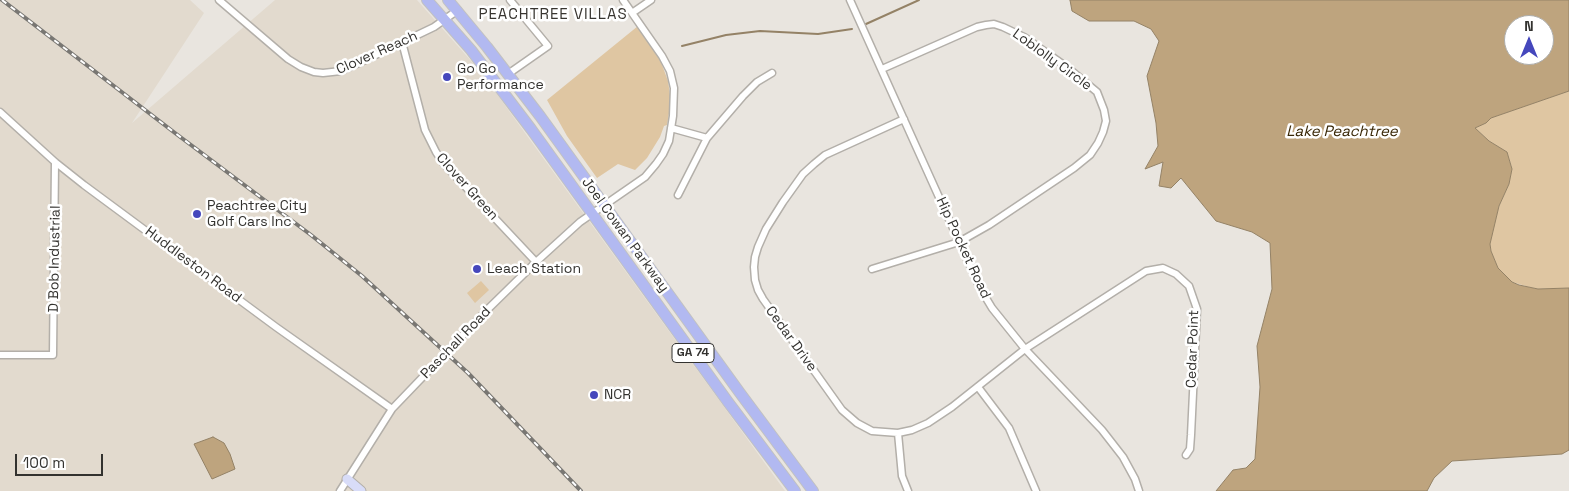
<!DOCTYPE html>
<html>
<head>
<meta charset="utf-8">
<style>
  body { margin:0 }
  #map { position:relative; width:1569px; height:491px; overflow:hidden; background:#e9e5df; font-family:"Space Grotesk",sans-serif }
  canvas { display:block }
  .north { position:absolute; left:1504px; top:15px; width:50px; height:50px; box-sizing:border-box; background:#fff; border:1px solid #adadac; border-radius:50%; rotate:0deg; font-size:14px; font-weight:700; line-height:20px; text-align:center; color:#33322f }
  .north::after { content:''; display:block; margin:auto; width:18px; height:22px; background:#4547bc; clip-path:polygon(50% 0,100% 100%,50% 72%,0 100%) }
  .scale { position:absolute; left:15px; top:454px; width:88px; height:22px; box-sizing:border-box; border:2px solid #33322f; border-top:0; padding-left:6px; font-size:15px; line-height:18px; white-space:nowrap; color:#33322f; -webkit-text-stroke:4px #fff; paint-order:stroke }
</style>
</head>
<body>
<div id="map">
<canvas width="1569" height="491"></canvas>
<div class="north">N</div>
<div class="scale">100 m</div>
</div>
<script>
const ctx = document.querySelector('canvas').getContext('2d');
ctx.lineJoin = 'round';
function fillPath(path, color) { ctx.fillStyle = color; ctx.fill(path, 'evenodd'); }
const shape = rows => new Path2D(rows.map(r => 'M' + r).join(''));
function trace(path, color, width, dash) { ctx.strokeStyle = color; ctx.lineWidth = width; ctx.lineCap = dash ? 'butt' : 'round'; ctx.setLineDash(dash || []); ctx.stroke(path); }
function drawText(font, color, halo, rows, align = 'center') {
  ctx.font = font + ' "Space Grotesk",sans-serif'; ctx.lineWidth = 5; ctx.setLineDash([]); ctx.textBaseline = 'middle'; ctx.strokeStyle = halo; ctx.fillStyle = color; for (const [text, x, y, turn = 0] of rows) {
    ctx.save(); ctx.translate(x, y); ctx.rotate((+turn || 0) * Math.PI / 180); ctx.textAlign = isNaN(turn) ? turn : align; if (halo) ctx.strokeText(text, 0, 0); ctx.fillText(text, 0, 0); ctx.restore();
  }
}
const built = shape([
  [0,0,190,0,204,13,132,123,275,0,417,0,480,71,785,491,0,491]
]);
const green = shape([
  [638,26,661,62,668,81,671,102,667,125,664,126,660,137,647,158,635,170,618,164,597,178,567,136,547,100],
  [1569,91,1569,288,1538,289,1529,287,1512,282,1504,275,1498,268,1491,251,1490,244,1492,234,1499,206,1509,184,1512,168,1507,152,1489,141,1475,128,1486,123,1491,118],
  [481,281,489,290,475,303,467,293]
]);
const water = shape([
  [1070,0,1569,0,1569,91,1491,118,1486,123,1475,128,1489,141,1507,152,1512,169,1509,184,1499,206,1490,244,1491,251,1498,268,1512,282,1519,285,1538,289,1569,288,1569,450,1562,454,1452,461,1434,478,1427,491,1216,491,1233,470,1246,468,1255,459,1260,387,1257,346,1272,289,1270,243,1252,232,1216,221,1181,178,1171,188,1159,186,1163,162,1145,169,1158,146,1156,123,1147,76,1159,41,1151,29,1134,21,1089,21,1072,11,1070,0],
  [1514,25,1544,25,1544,55,1514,55,1514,25],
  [213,437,224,443,230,454,235,469,212,479,194,444,213,437]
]);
const stream = shape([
  [866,24,919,0],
  [682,46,726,35,760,31,818,34,852,29]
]);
const street = shape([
  [219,0,288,59,301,67,314,72,323,73,341,71,359,63,434,27,458,10],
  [850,0,980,288,992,308,1025,349,1102,430,1123,457,1135,479,1139,491],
  [632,13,651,0],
  [402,42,425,130,436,152,444,164,536,262],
  [508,74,548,46,510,0],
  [0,112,55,162,84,185,276,327,392,409],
  [904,119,825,155,814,164,803,174,783,202,766,229,758,247,755,257,754,267,755,280,758,290,763,299,842,410,857,423,872,431,898,433,912,430,928,423,952,407,1025,349,1146,271,1163,268,1176,274,1189,286,1197,309,1191,435,1190,449,1186,455],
  [671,128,707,138],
  [678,195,707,138,743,96,757,82,772,73],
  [872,269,959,242,989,225,1074,168,1090,155,1098,143,1103,132,1106,121,1104,110,1097,92,1068,68,1024,37,1003,27,994,24,986,25,977,27,882,69],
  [0,355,53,355,55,162],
  [978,387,1009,428,1036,491],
  [898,433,902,476,908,491],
  [340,491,392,409,488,309,536,262,580,222,645,177,656,164,663,154,669,141,673,116,674,88,670,71,662,56,623,0]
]);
const secondary = shape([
  [347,479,361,491]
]);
const primary = shape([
  [427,0,471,50,531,129,728,402,795,491],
  [448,0,487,47,540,116,740,393,813,491]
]);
const rail = shape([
  [2,0,175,133,311,235,362,276,468,373,581,491]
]);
const markers = [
  [447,77,5,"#4547bc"],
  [197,214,5,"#4547bc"],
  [477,269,5,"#4547bc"],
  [594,395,5,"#4547bc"]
];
const shields = [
  [693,353,42]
];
const shieldNames = [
  ["GA 74",693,353]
];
const streetNames = [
  ["Clover Reach",377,53,-24],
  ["Loblolly Circle",1052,60,36],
  ["Clover Green",467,187,48],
  ["Joel Cowan Parkway",625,235,54],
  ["Hip Pocket Road",963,248,65],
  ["D Bob Industrial",55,259,-89],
  ["Huddleston Road",193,265,37],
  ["Cedar Drive",791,339,54],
  ["Paschall Road",456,343,-46],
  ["Cedar Point",1193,349,-88]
];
const poiNames = [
  ["Go Go",457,69],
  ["Performance",457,85],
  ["Peachtree City",207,206],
  ["Golf Cars Inc",207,222],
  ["Leach Station",487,269],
  ["NCR",604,395]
];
const neighbourhoodNames = [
  ["PEACHTREE VILLAS",553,15]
];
const waterNames = [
  ["Lake Peachtree",1342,132]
];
fillPath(built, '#e2dace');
fillPath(green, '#dfc6a2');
fillPath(water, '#bea47e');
trace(water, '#948266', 1);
trace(stream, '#948266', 2);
trace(street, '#b3afa9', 9);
trace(secondary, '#b3afa9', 11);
trace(primary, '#c2c2c1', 12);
trace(street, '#fff', 6);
trace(secondary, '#d8dcf8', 9);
trace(primary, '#b2b9f1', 10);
trace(rail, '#797773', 4);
trace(rail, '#fff', 2, [5.5]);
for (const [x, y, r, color] of markers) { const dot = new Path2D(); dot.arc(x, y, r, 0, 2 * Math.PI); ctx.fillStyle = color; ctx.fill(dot); trace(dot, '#fff', 2); }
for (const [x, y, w] of shields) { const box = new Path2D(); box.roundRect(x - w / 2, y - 9.5, w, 19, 4); ctx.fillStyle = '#fff'; ctx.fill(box); trace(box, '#33322f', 1); }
drawText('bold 12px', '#33322f', null, shieldNames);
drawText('14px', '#33322f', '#fff', streetNames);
drawText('14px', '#33322f', '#fff', poiNames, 'left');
ctx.letterSpacing = '1px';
drawText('15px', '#383530', '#fff', neighbourhoodNames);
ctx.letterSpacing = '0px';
drawText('italic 15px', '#392706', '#fff', waterNames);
</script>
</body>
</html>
